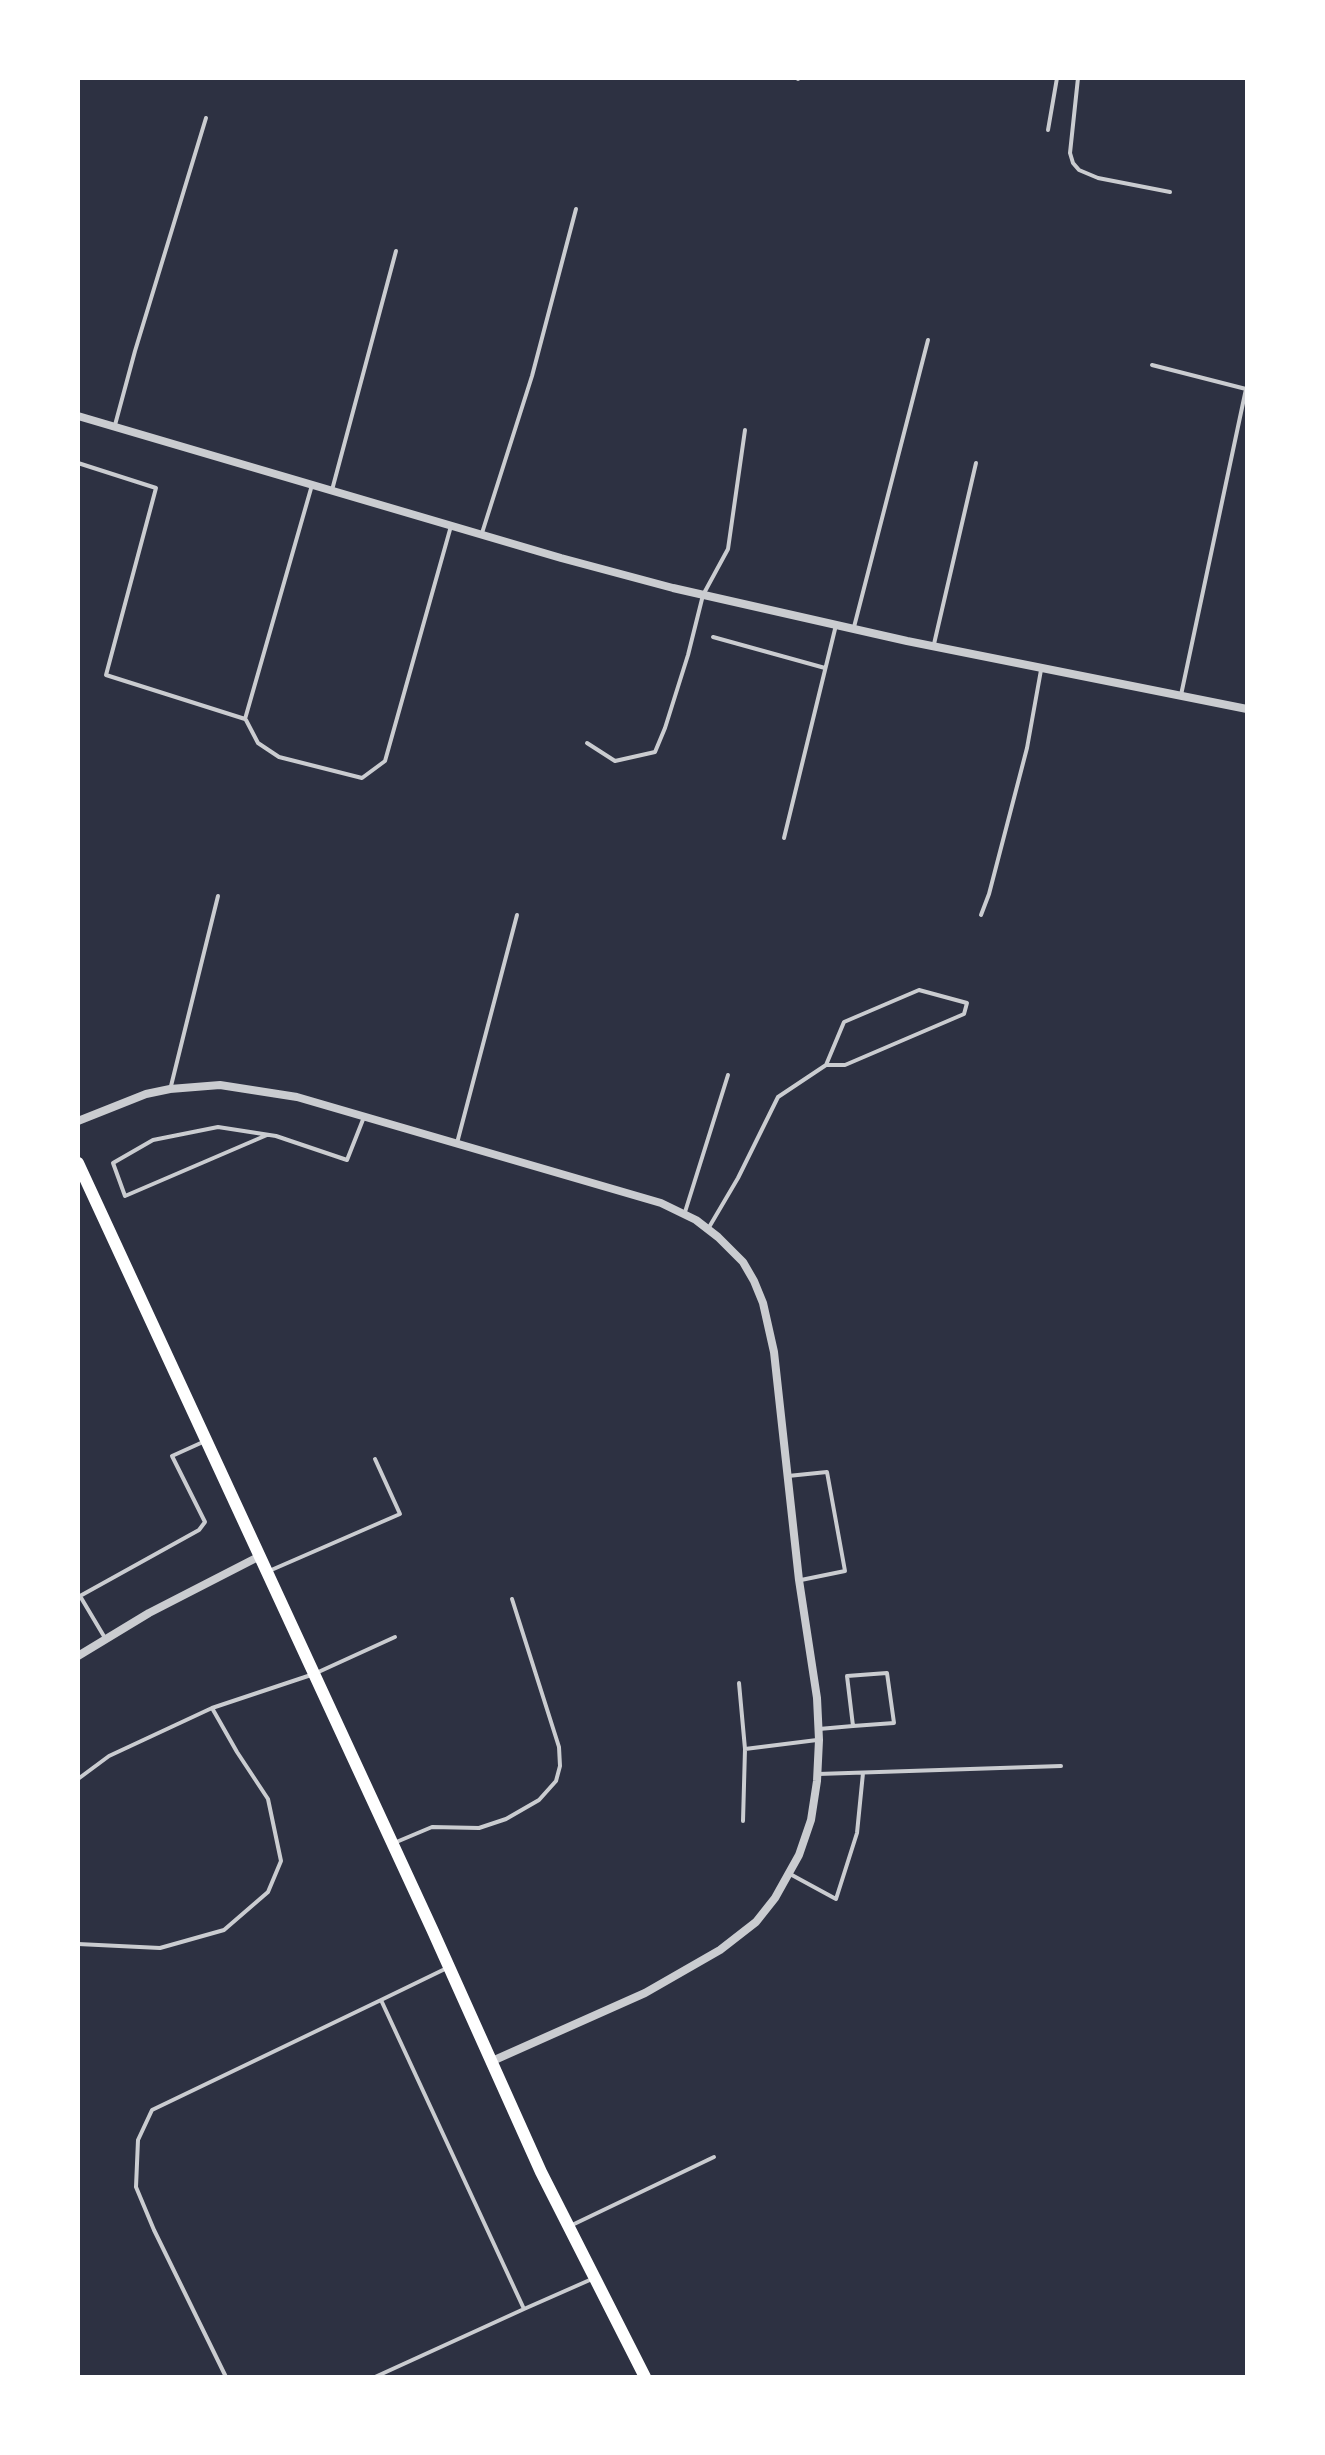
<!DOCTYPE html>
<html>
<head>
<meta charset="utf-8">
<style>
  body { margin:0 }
  #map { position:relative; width:1325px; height:2455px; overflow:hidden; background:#2d3142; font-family:Roboto,sans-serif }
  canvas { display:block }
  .frame { position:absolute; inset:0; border:80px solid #fff; pointer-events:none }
</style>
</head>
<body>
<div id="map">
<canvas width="1325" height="2455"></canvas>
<div class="frame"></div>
</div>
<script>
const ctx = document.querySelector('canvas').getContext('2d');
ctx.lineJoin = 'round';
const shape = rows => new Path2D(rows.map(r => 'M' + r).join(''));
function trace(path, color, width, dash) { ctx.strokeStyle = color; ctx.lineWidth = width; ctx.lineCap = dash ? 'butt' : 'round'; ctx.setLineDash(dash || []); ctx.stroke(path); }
const service = shape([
  [1078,78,1070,153,1073,163,1079,170,1098,178,1170,192],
  [798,79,798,78],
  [1048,130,1057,78],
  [1152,365,1246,389,1181,695],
  [115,425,135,351,206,118],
  [78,463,156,488,106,675,245,719,312,485],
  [332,490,396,251],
  [482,533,532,376,576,209],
  [854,627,928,340],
  [713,637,825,668],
  [934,644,976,463],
  [246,720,258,743,279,757,362,778,385,761,451,526],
  [587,743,615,761,655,752,665,728,688,655,703,595,728,549,745,430],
  [784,838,836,625],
  [981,915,989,894,1027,748,1041,670],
  [171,1086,218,896],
  [267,1135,125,1196,113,1163,153,1140,218,1127,276,1136,347,1160,364,1117],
  [457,1143,517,915],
  [685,1212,728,1075],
  [708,1229,738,1178,778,1097,826,1065,845,1065,964,1014,967,1003,919,990,844,1022,826,1065],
  [788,1476,827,1472,845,1571,801,1580],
  [269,1571,400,1514,375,1459],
  [80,1596,199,1530,205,1522,172,1456,203,1442],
  [80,1596,105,1638],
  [739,1683,745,1749,817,1740],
  [819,1729,853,1726,894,1723,887,1673,847,1676,853,1726],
  [818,1774,1061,1766],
  [78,1779,109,1756,212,1708],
  [743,1821,745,1749],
  [394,1843,432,1827,479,1828,506,1819,539,1800,556,1781,560,1766,559,1747,512,1599],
  [790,1874,836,1899,857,1833,863,1773],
  [78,1944,160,1948,224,1930,268,1892,281,1861,268,1799,237,1752,212,1708,314,1674,395,1637],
  [447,1968,381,2000,524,2309,592,2279],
  [570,2226,714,2157],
  [226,2377,154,2230,136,2187,138,2140,152,2110,381,2000],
  [375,2377,524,2309]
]);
const minor = shape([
  [78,416,561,558,673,588,907,641,1247,709],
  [78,1121,146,1094,170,1089,220,1085,297,1097,661,1203,696,1220,718,1237,743,1262,754,1281,763,1303,774,1352,799,1580,817,1698,819,1740,817,1781,811,1820,799,1855,775,1898,756,1922,720,1950,645,1993,490,2062],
  [78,1656,149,1613,260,1556]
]);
const secondary = shape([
  [78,1163,432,1929,541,2172,645,2377]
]);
trace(service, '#caccd0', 4);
trace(minor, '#caccd0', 8);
trace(secondary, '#fff', 12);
</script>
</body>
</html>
